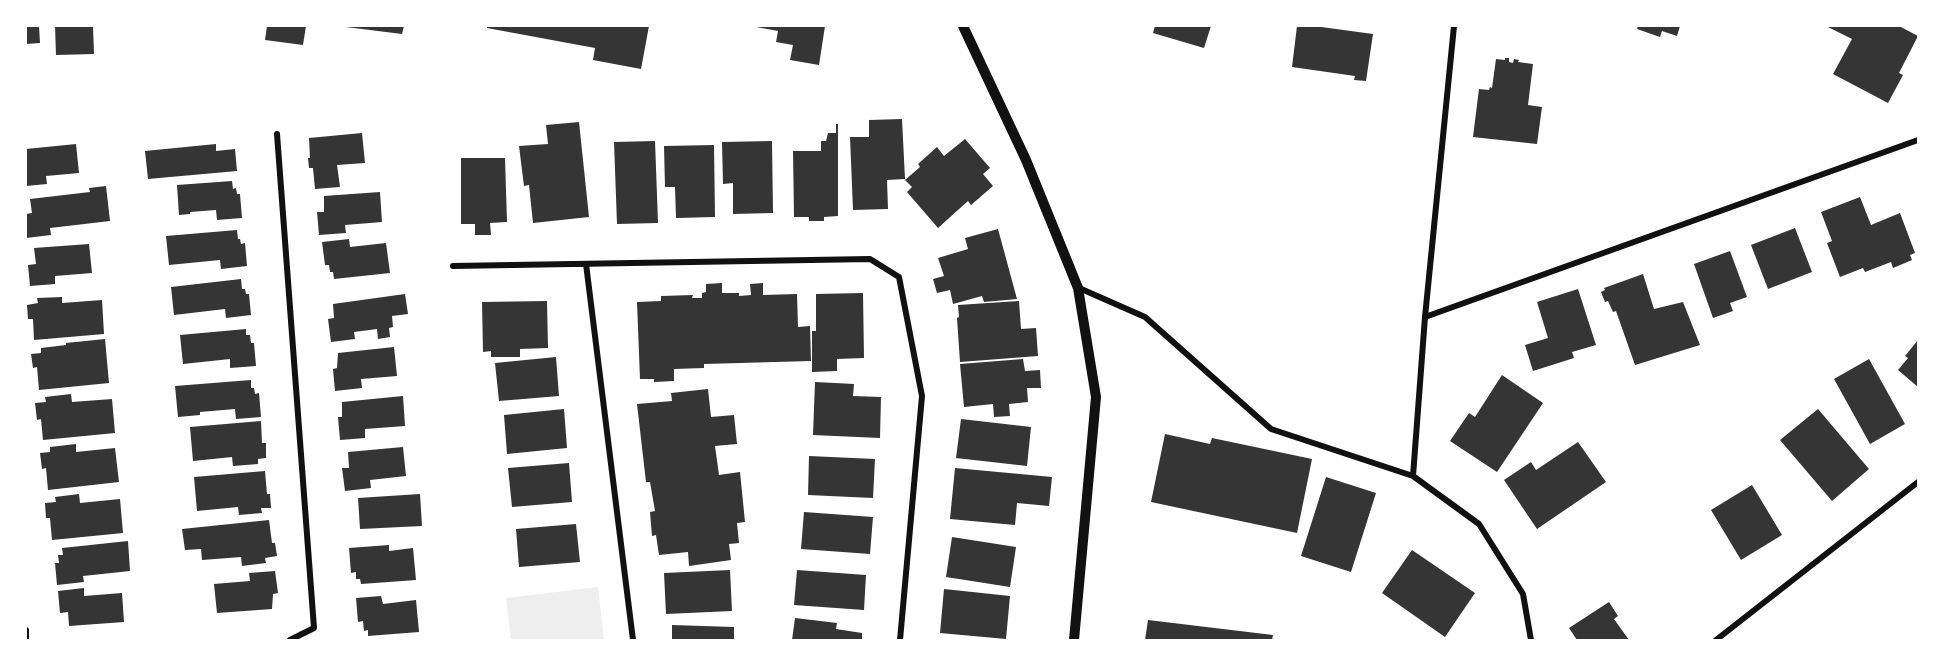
<!DOCTYPE html>
<style>
body{margin:0}
#map{position:relative;width:1944px;height:666px;overflow:hidden;background:#fff;font-family:Montserrat,sans-serif}
canvas{display:block}
.frame{position:absolute;inset:0;border:27px solid #fff;pointer-events:none}
</style>
<div id="map">
<canvas width="1944" height="666"></canvas>
<div class="frame"></div>
</div>
<script>
const ctx = document.querySelector('canvas').getContext('2d');
ctx.lineJoin = 'round';
function fill(path, color) { ctx.fillStyle = color; ctx.fill(path, 'evenodd'); }
function stroke(path, color, width, dash) { ctx.strokeStyle = color; ctx.lineWidth = width; ctx.lineCap = dash ? 'butt' : 'round'; ctx.setLineDash(dash || []); ctx.stroke(path); }
fill(new Path2D(`
 M 598,587 L 604,640 L 511,640 L 506,598 Z`), '#eee');
fill(new Path2D(`
 M 26,26 L 39,26 L 40,43 L 26,44 Z
 M 55,26 L 93,26 L 94,54 L 56,55 Z
 M 267,26 L 306,26 L 303,45 L 265,40 Z
 M 346,26 L 404,26 L 402,34 L 346,27 Z
 M 487,26 L 649,26 L 641,69 L 593,60 L 595,48 L 487,28 Z
 M 751,26 L 825,26 L 819,65 L 790,60 L 793,45 L 776,42 L 778,31 Z
 M 1155,26 L 1211,26 L 1204,48 L 1153,33 Z
 M 1297,26 L 1314,26 L 1373,34 L 1366,81 L 1354,80 L 1355,76 L 1292,67 Z
 M 1638,26 L 1680,26 L 1677,36 L 1662,31 L 1660,37 L 1637,29 Z
 M 1826,26 L 1899,26 L 1918,36 L 1899,73 L 1903,75 L 1888,103 L 1833,74 L 1852,39 Z
 M 1505,58 L 1509,58 L 1509,62 L 1513,63 L 1514,59 L 1519,60 L 1518,62 L 1533,64 L 1528,105 L 1542,107 L 1537,144 L 1473,137 L 1479,89 L 1489,90 L 1490,87 L 1492,88 L 1496,59 L 1505,60 Z
 M 902,119 L 905,179 L 887,180 L 888,209 L 853,210 L 850,137 L 869,137 L 869,120 Z
 M 579,122 L 589,217 L 533,223 L 529,185 L 524,186 L 519,146 L 548,144 L 546,125 Z
 M 836,124 L 838,124 L 838,216 L 824,217 L 824,221 L 809,221 L 809,217 L 794,217 L 793,151 L 821,151 L 821,141 L 826,141 L 828,133 L 836,133 Z
 M 362,133 L 365,163 L 337,165 L 340,187 L 315,189 L 313,168 L 309,168 L 308,158 L 310,158 L 309,138 Z
 M 965,139 L 990,168 L 983,174 L 993,186 L 971,205 L 968,201 L 938,228 L 907,192 L 912,187 L 905,180 L 920,167 L 918,164 L 937,147 L 944,156 Z
 M 655,141 L 658,223 L 617,224 L 614,142 Z
 M 772,141 L 773,213 L 733,214 L 733,183 L 723,184 L 722,142 Z
 M 76,144 L 79,173 L 46,176 L 47,184 L 26,186 L 26,149 Z
 M 216,144 L 216,151 L 235,149 L 237,171 L 148,179 L 145,151 Z
 M 714,145 L 715,217 L 676,218 L 675,187 L 665,187 L 664,146 Z
 M 461,158 L 505,158 L 507,222 L 490,223 L 491,235 L 475,235 L 475,224 L 461,224 Z
 M 232,181 L 233,189 L 236,188 L 237,194 L 240,194 L 242,218 L 217,220 L 216,210 L 190,212 L 190,214 L 179,215 L 177,185 Z
 M 106,186 L 110,221 L 50,228 L 51,235 L 26,238 L 26,214 L 32,213 L 30,199 L 90,192 L 89,188 Z
 M 380,192 L 382,222 L 345,225 L 346,233 L 319,235 L 317,212 L 324,212 L 324,196 Z
 M 1860,197 L 1871,225 L 1900,213 L 1915,253 L 1910,255 L 1912,260 L 1893,268 L 1891,262 L 1865,272 L 1863,268 L 1840,277 L 1827,243 L 1832,241 L 1821,212 Z
 M 1795,228 L 1812,272 L 1768,289 L 1751,245 Z
 M 998,229 L 1017,299 L 984,302 L 982,296 L 953,304 L 950,290 L 937,293 L 933,279 L 944,276 L 938,258 L 968,249 L 965,238 Z
 M 237,230 L 238,239 L 240,239 L 241,244 L 245,243 L 247,266 L 221,269 L 220,260 L 169,265 L 166,236 Z
 M 349,239 L 350,247 L 386,243 L 390,273 L 334,279 L 333,272 L 330,272 L 329,265 L 325,265 L 322,242 Z
 M 89,244 L 92,273 L 55,276 L 55,284 L 30,286 L 28,265 L 36,264 L 34,248 Z
 M 1730,251 L 1747,297 L 1730,303 L 1733,311 L 1713,318 L 1694,264 Z
 M 1643,274 L 1654,309 L 1683,302 L 1700,345 L 1635,365 L 1616,311 L 1613,312 L 1608,301 L 1605,302 L 1601,292 L 1605,290 L 1604,288 Z
 M 241,279 L 242,289 L 245,289 L 246,294 L 249,294 L 251,315 L 226,318 L 225,309 L 174,315 L 171,287 Z
 M 722,283 L 722,293 L 739,293 L 739,296 L 751,295 L 750,284 L 763,283 L 763,295 L 797,294 L 798,327 L 810,326 L 811,361 L 704,364 L 704,368 L 674,369 L 674,381 L 654,382 L 654,379 L 640,379 L 637,302 L 661,301 L 661,296 L 693,295 L 692,298 L 702,298 L 702,293 L 706,292 L 706,284 Z
 M 1578,289 L 1596,345 L 1572,352 L 1574,358 L 1533,371 L 1525,345 L 1548,338 L 1537,302 Z
 M 863,293 L 864,358 L 837,359 L 837,371 L 812,372 L 812,331 L 816,331 L 816,294 Z
 M 405,294 L 408,314 L 392,316 L 393,327 L 389,328 L 390,337 L 378,339 L 377,329 L 354,332 L 355,339 L 331,342 L 328,319 L 334,318 L 333,304 Z
 M 62,297 L 62,303 L 102,300 L 104,334 L 34,340 L 33,319 L 28,319 L 27,305 L 38,303 L 37,298 Z
 M 547,301 L 548,348 L 520,349 L 520,357 L 491,357 L 491,351 L 483,352 L 482,302 Z
 M 1019,301 L 1021,329 L 1036,328 L 1038,356 L 960,362 L 957,318 L 959,317 L 958,305 Z
 M 246,329 L 246,335 L 250,335 L 251,343 L 254,343 L 256,366 L 230,368 L 230,359 L 183,364 L 180,335 Z
 M 105,339 L 109,383 L 39,390 L 37,367 L 33,368 L 31,354 L 41,353 L 41,348 L 66,345 L 66,343 Z
 M 1918,340 L 1918,387 L 1898,370 L 1908,358 L 1905,356 Z
 M 394,347 L 397,376 L 361,379 L 362,388 L 335,391 L 333,369 L 337,368 L 338,353 Z
 M 556,357 L 559,396 L 499,401 L 495,363 Z
 M 1023,359 L 1025,371 L 1040,370 L 1041,388 L 1027,388 L 1028,402 L 1009,404 L 1010,416 L 994,417 L 993,404 L 964,407 L 960,364 Z
 M 1869,359 L 1905,424 L 1870,444 L 1834,379 Z
 M 1502,375 L 1543,403 L 1497,472 L 1450,441 L 1469,413 L 1475,417 Z
 M 251,380 L 251,388 L 254,388 L 255,394 L 259,393 L 261,417 L 236,419 L 235,409 L 200,412 L 200,415 L 178,417 L 175,386 Z
 M 815,382 L 854,384 L 853,396 L 881,397 L 880,438 L 813,435 Z
 M 708,389 L 711,417 L 734,415 L 737,444 L 715,446 L 719,475 L 740,472 L 745,522 L 737,523 L 739,543 L 729,544 L 731,560 L 689,566 L 688,552 L 659,555 L 656,535 L 652,536 L 650,512 L 655,511 L 650,482 L 646,482 L 637,404 L 672,401 L 671,393 Z
 M 71,394 L 72,402 L 112,399 L 115,433 L 43,440 L 41,419 L 37,420 L 35,403 L 46,402 L 45,397 Z
 M 403,396 L 405,426 L 365,429 L 365,438 L 340,440 L 338,417 L 342,417 L 342,402 Z
 M 564,409 L 567,448 L 507,454 L 504,415 Z
 M 1818,409 L 1869,469 L 1832,501 L 1780,440 Z
 M 961,419 L 1031,427 L 1027,466 L 956,458 Z
 M 261,421 L 262,443 L 266,443 L 266,458 L 258,459 L 258,464 L 233,466 L 232,457 L 193,461 L 190,427 Z
 M 1165,434 L 1210,444 L 1212,438 L 1312,459 L 1297,533 L 1151,502 Z
 M 1578,442 L 1606,482 L 1537,529 L 1504,480 L 1531,462 L 1536,470 Z
 M 76,444 L 76,452 L 115,448 L 119,482 L 48,490 L 46,468 L 42,469 L 40,453 L 50,452 L 50,447 Z
 M 403,447 L 406,476 L 370,480 L 371,488 L 345,491 L 342,468 L 349,468 L 348,452 Z
 M 809,456 L 875,459 L 873,498 L 808,495 Z
 M 569,463 L 572,502 L 512,507 L 508,468 Z
 M 955,468 L 1052,477 L 1049,506 L 1017,503 L 1015,525 L 950,519 Z
 M 265,471 L 267,494 L 270,494 L 271,508 L 261,508 L 262,513 L 239,515 L 238,507 L 197,511 L 194,477 Z
 M 1326,477 L 1376,493 L 1351,572 L 1301,556 Z
 M 1752,485 L 1782,535 L 1741,560 L 1711,510 Z
 M 79,494 L 80,503 L 120,499 L 123,533 L 52,540 L 50,518 L 46,518 L 45,503 L 56,502 L 55,497 Z
 M 420,494 L 422,526 L 360,529 L 358,498 Z
 M 804,512 L 873,517 L 870,554 L 801,549 Z
 M 269,520 L 272,543 L 275,543 L 277,556 L 265,558 L 266,563 L 242,566 L 241,557 L 202,560 L 201,549 L 185,550 L 182,529 Z
 M 576,524 L 580,562 L 519,567 L 516,529 Z
 M 952,537 L 1016,547 L 1010,587 L 946,577 Z
 M 128,541 L 130,571 L 83,576 L 84,582 L 57,585 L 55,563 L 59,563 L 58,555 L 63,555 L 62,548 Z
 M 389,545 L 389,551 L 413,548 L 416,580 L 361,584 L 360,579 L 356,579 L 356,572 L 351,573 L 349,548 Z
 M 1412,550 L 1475,593 L 1445,637 L 1382,593 Z
 M 730,570 L 732,611 L 666,614 L 664,573 Z
 M 797,570 L 866,575 L 864,610 L 794,605 Z
 M 275,571 L 278,593 L 273,594 L 272,609 L 217,613 L 214,584 L 250,581 L 249,573 Z
 M 84,588 L 84,596 L 122,593 L 124,622 L 69,626 L 68,612 L 60,613 L 58,591 Z
 M 944,589 L 1010,596 L 1006,639 L 940,633 Z
 M 381,596 L 383,604 L 416,600 L 419,632 L 368,636 L 368,630 L 364,631 L 363,621 L 358,622 L 356,598 Z
 M 1609,602 L 1618,616 L 1614,619 L 1629,640 L 1577,640 L 1569,628 Z
 M 795,618 L 837,623 L 836,629 L 862,633 L 862,640 L 792,640 Z
 M 1148,620 L 1273,635 L 1272,640 L 1145,640 Z
 M 672,625 L 734,627 L 734,640 L 672,640 Z`), '#353535');
stroke(new Path2D(`
 M 277,134 L 314,628 L 290,640
 M 586,264 L 633,640
 M 453,266 L 870,259 L 899,277 L 922,396 L 900,640
 M 1079,288 L 1145,317 L 1271,429 L 1413,476 L 1479,524 L 1523,594 L 1531,640
 M 1425,317 L 1918,140
 M 1413,476 L 1425,317 L 1454,26
 M 26,630 L 26,640
 M 1716,640 L 1918,482`), '#111', 6);
stroke(new Path2D(`
 M 963,26 L 1026,160 L 1078,288 L 1096,397 L 1074,640`), '#111', 10);
</script>
